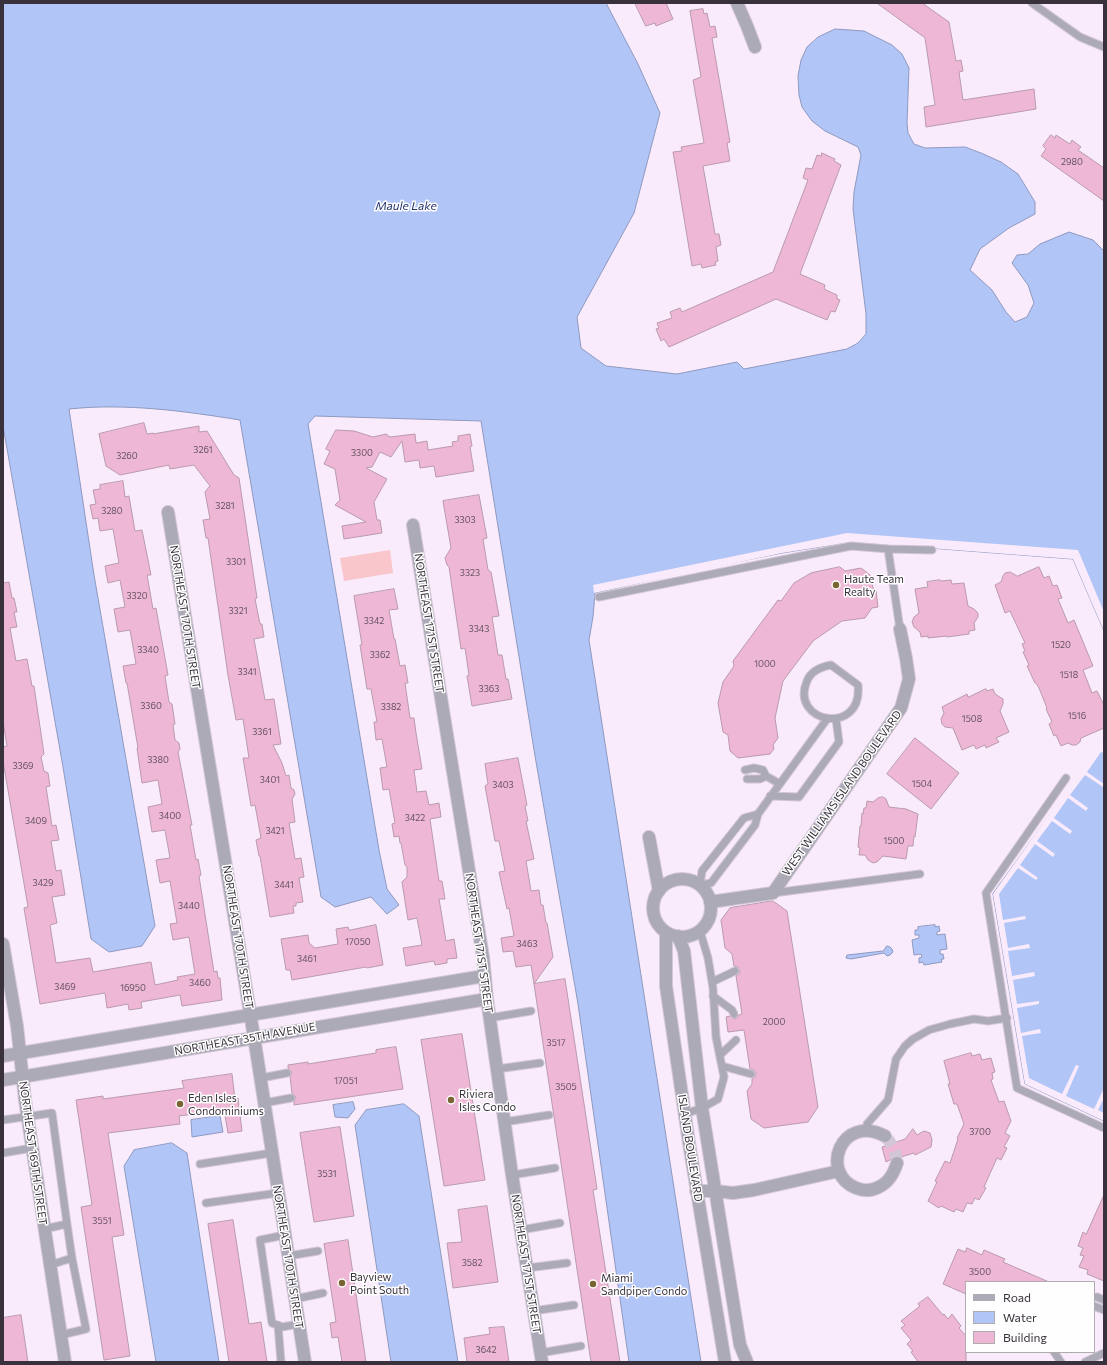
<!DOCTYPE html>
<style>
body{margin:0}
#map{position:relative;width:1107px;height:1365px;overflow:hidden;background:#f9ebfc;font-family:Commissioner,sans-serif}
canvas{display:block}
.frame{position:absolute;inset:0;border:4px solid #39313c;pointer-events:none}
.legend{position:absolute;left:965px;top:1281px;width:130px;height:72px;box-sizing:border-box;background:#fefefe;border:1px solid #afacb0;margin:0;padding:5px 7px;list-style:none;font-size:12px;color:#39313c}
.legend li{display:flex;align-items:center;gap:8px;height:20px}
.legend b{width:20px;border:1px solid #afacb0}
</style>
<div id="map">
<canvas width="1107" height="1365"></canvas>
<div class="frame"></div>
<ul class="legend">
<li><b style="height:5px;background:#acaab7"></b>Road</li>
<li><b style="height:11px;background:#b2c5f7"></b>Water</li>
<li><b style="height:11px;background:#edb7d5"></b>Building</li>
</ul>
</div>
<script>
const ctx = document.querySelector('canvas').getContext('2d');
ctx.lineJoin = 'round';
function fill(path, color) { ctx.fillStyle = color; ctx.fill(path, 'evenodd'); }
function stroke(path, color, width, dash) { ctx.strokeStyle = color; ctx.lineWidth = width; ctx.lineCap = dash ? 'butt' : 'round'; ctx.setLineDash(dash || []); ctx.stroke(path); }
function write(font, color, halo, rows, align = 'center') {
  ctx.font = font + ' Commissioner,sans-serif'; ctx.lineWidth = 3; ctx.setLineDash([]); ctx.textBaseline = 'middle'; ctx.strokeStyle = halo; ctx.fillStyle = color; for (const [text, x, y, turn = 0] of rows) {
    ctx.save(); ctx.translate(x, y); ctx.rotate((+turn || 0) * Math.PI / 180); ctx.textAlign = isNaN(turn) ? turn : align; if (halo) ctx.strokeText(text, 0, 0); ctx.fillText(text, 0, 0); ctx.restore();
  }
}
fill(new Path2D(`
 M 390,550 L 393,573 L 344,581 L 340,558 Z`), '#f9c6cc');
const water = new Path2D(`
 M 3,3 L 606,3 L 638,64 L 660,113 L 634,213 L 577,317 L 581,348 L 606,366 L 677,374 L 737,362 L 744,369 L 847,349 L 858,343 L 866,334 L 866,314 L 853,209 L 854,192 L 861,155 L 858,147 L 825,131 L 812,121 L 802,107 L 799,95 L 798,76 L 801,60 L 807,47 L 818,37 L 835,29 L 864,31 L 892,45 L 902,54 L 909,68 L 907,123 L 908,133 L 914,144 L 925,148 L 965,147 L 981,153 L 1001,162 L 1018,174 L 1035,202 L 1035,214 L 1009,228 L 980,249 L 970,270 L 992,290 L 1006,312 L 1015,322 L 1027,317 L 1034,303 L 1028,285 L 1012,263 L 1017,255 L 1028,254 L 1040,244 L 1069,232 L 1093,240 L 1104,251 L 1104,631 L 1073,559 L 851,542 L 782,553 L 691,571 L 595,593 L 593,617 L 589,640 L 701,1362 L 629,1362 L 578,1004 L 535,756 L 481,421 L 315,416 L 308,424 L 379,850 L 387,889 L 399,905 L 387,914 L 371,897 L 335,907 L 321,897 L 240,420 C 184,411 126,403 69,409 L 94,575 L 155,926 L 142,946 L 109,952 L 91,939 L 63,767 L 3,426 Z
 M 1104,740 L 1104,1121 L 1025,1084 L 993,894 Z
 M 935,925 L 935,927 L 939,926 L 940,931 L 937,932 L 937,935 L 945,934 L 947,949 L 940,950 L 940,954 L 943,954 L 944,959 L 941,959 L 942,962 L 924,965 L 923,962 L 919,963 L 919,958 L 922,957 L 921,954 L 914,955 L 912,940 L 919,938 L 919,935 L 915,935 L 915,930 L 918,930 L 918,927 Z
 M 887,946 L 890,947 L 892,949 L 893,952 L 890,955 L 887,956 L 884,953 L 851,959 L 846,958 L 847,955 L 883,951 Z
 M 353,1102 L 355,1109 L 348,1118 L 335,1117 L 333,1105 Z
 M 404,1104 L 419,1116 L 458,1362 L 391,1362 L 355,1125 L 366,1110 Z
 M 220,1116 L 223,1132 L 192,1137 L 191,1120 Z
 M 172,1143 L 187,1153 L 219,1362 L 156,1362 L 124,1166 L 134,1150 Z`);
fill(water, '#b2c5f7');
stroke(water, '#8e99bf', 1);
fill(new Path2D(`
 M 847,533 L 1078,550 L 1104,612 L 1104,631 L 1073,559 L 851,542 L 782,553 L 594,593 L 593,585 Z
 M 1104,740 L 1104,753 L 1101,752 L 1087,772 L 1104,784 L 1104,786 L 1103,787 L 1085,775 L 1070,795 L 1088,808 L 1086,811 L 1068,798 L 1054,818 L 1072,831 L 1070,834 L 1052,821 L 1037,841 L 1055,854 L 1053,857 L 1035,844 L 1020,865 L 1038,878 L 1036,880 L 1018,868 L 999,894 L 1003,920 L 1025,916 L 1026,919 L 1004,923 L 1008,948 L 1029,944 L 1030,948 L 1008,951 L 1012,976 L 1034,972 L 1035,976 L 1013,980 L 1017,1004 L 1039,1001 L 1039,1004 L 1017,1008 L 1021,1033 L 1040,1029 L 1041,1033 L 1022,1036 L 1029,1078 L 1062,1094 L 1076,1065 L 1079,1066 L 1066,1096 L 1094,1109 L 1104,1088 L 1104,1098 L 1098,1110 L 1104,1113 L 1104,1121 L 1025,1084 L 993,894 L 1101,741 Z`), '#f9ebfc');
const building = new Path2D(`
 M 635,3 L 666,3 L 673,19 L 656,26 L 655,23 L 646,26 Z
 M 877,3 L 922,3 L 949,22 L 956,61 L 961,60 L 963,71 L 959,72 L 963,100 L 1034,89 L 1036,109 L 926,127 L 924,107 L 935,105 L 925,38 Z
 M 703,9 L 704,14 L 707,13 L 710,27 L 715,26 L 717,37 L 712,38 L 730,142 L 727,143 L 730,161 L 703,166 L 715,234 L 719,234 L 721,245 L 716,247 L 718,261 L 715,262 L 716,265 L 702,268 L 701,264 L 692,266 L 673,152 L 682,151 L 681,147 L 704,143 L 693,80 L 701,77 L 690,11 Z
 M 1051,135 L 1055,138 L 1056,135 L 1070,144 L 1072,140 L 1081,147 L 1078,150 L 1104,168 L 1104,201 L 1041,156 L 1046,149 L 1043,146 Z
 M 822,153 L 835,159 L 834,161 L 841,165 L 800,274 L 825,285 L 824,289 L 837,295 L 837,299 L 840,300 L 835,312 L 831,311 L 827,320 L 776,299 L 669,347 L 664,339 L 661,341 L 656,329 L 659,328 L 657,323 L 672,318 L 670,312 L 680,308 L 682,312 L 773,272 L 808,180 L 803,178 L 806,168 L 812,169 L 817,155 L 821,156 Z
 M 144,423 L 147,434 L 153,433 L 153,434 L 199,426 L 199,432 L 207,431 L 234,475 L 239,478 L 257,598 L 255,599 L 260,624 L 262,624 L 264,637 L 254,639 L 265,700 L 274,699 L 281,744 L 273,745 L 282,763 L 286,776 L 289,775 L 291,788 L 294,790 L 295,794 L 292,799 L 295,822 L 289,823 L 295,859 L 301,858 L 304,877 L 299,878 L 303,902 L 296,903 L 296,906 L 293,906 L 294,913 L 270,917 L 260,856 L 259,856 L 256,840 L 261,838 L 255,805 L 251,806 L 243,758 L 249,758 L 243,719 L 236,720 L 228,675 L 208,538 L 206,538 L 203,520 L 210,519 L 205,492 L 210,486 L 194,465 L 170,469 L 169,465 L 120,475 L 106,466 L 99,434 Z
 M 336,430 L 354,431 L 373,437 L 386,434 L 390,437 L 415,434 L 416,443 L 427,441 L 428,450 L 453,446 L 452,442 L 458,441 L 458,436 L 470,434 L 472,446 L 470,447 L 474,471 L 436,477 L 434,466 L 420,468 L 419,460 L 405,462 L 402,441 L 391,457 L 380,452 L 372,467 L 366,468 L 387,479 L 374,502 L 377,520 L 380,520 L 382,533 L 344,539 L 342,526 L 366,522 L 335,505 L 340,500 L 335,469 L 324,464 L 330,451 L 326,449 Z
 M 123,481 L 125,497 L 129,496 L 135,531 L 142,530 L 151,575 L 147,575 L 153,609 L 156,608 L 168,675 L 165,676 L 169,702 L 172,704 L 175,724 L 173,725 L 175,740 L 179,743 L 180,749 L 178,752 L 192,825 L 190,825 L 196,860 L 198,859 L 201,875 L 199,876 L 214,972 L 217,971 L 218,978 L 220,978 L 222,1000 L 182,1006 L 180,995 L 141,1002 L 142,1008 L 129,1010 L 128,1004 L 107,1008 L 105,993 L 40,1004 L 24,908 L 28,907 L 3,761 L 3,747 L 7,746 L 3,721 L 3,583 L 9,582 L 12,598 L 14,598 L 17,612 L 14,612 L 17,627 L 10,628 L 16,661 L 27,659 L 32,686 L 34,686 L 44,754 L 41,757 L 44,771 L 48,773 L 50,786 L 46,787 L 52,826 L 56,825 L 59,840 L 51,841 L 56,871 L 61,870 L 65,895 L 52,897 L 57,923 L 50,925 L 56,963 L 90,958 L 93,972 L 151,962 L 155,985 L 178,980 L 177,977 L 195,974 L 189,937 L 173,940 L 170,924 L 177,923 L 170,881 L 160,883 L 156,860 L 170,858 L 165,830 L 152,832 L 148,807 L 162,804 L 158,780 L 142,783 L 137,748 L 138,748 L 127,683 L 126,683 L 123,666 L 136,664 L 130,630 L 118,632 L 114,609 L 125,607 L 120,580 L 108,583 L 105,566 L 119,563 L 113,529 L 100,531 L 98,518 L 93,519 L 90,505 L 96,504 L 93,490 L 100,489 L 100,485 Z
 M 479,495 L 487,538 L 483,539 L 488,570 L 491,572 L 499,616 L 492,617 L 498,655 L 502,655 L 506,679 L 508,679 L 512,699 L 472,706 L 467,676 L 469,675 L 465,648 L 461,649 L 449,567 L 447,565 L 445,558 L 451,548 L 443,501 Z
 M 840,567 L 845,571 L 861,568 L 870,575 L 873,588 L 876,590 L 878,607 L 872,608 L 865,618 L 842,621 L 813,641 L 783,681 L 775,718 L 778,738 L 773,745 L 774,749 L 770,754 L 738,758 L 730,751 L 728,735 L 723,732 L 718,703 L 723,682 L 734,666 L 733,661 L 778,600 L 781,601 L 794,583 L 811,573 Z
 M 1039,567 L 1044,578 L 1049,576 L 1053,586 L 1057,585 L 1062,598 L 1058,599 L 1068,623 L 1074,620 L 1093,666 L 1083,670 L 1092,693 L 1097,691 L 1104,705 L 1104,728 L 1081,738 L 1080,742 L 1076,745 L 1072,745 L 1068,743 L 1061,746 L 1056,735 L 1054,736 L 1049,724 L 1052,722 L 1046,709 L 1047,708 L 1039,688 L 1036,683 L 1035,683 L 1027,666 L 1029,665 L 1023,652 L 1025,651 L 1022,644 L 1025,643 L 1010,611 L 1005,613 L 995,585 L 1001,582 L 1003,576 L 1005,573 L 1010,572 L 1017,576 Z
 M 940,580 L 941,581 L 951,580 L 952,584 L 964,583 L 968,606 L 974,609 L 978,613 L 978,617 L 974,623 L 975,630 L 969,631 L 969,634 L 947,637 L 947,636 L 928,638 L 928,636 L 921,637 L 920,632 L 914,627 L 912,622 L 914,617 L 919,613 L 915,589 L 928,587 L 927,582 Z
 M 394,589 L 398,609 L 389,610 L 394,639 L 395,639 L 400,666 L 405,665 L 408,683 L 405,683 L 410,718 L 414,718 L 416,733 L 422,769 L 414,770 L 417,792 L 426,791 L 429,805 L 439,803 L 441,817 L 430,819 L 439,881 L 442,881 L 445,899 L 439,899 L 446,941 L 454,939 L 457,958 L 447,959 L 447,963 L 435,965 L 434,961 L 406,966 L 403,948 L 422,945 L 417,918 L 408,920 L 402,882 L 407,877 L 407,867 L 405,865 L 401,843 L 400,843 L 399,836 L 394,837 L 392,824 L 395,823 L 389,789 L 383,790 L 380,768 L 387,767 L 382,739 L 376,740 L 374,722 L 377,722 L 371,689 L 367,689 L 360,645 L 362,645 L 354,596 Z
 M 986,689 L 987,691 L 993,689 L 995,694 L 1003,699 L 1003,704 L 1000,711 L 1009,732 L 996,738 L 999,742 L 986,748 L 985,745 L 976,749 L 974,745 L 962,750 L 953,728 L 945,727 L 942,724 L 941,719 L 944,713 L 942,707 L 967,694 L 968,697 Z
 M 915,738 L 959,773 L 931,809 L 887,774 Z
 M 518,758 L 527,805 L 525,806 L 528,821 L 526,821 L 534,859 L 526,861 L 531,891 L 539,890 L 541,905 L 543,905 L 546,923 L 547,923 L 553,957 L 534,984 L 531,965 L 516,967 L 513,951 L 503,952 L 501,938 L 514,936 L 509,908 L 507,909 L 499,872 L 505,871 L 499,841 L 495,841 L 485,786 L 488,784 L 485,764 Z
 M 883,797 L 886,799 L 889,807 L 906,809 L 918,814 L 915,837 L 914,836 L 913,846 L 908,846 L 906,859 L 883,856 L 877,862 L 873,863 L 868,860 L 865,855 L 859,855 L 860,848 L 858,847 L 860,826 L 861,826 L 862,813 L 863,814 L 864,808 L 866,808 L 867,801 L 873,802 L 878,798 Z
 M 773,901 L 787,911 L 818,1107 L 808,1122 L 764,1128 L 751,1119 L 747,1091 L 752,1084 L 752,1079 L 755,1077 L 756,1073 L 754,1070 L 750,1069 L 744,1030 L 728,1032 L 726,1017 L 730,1016 L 734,1019 L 737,1018 L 739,1015 L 742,1014 L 736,976 L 739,974 L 740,971 L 738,967 L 734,966 L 732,954 L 725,948 L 721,920 L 730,908 Z
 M 376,925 L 383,965 L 367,968 L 366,967 L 292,980 L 290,970 L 286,970 L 281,939 L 308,935 L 309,943 L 315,948 L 338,944 L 336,929 L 348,927 L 349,930 Z
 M 565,979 L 597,1189 L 593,1190 L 620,1362 L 591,1362 L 534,984 Z
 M 462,1034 L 485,1180 L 444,1186 L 421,1040 Z
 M 396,1047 L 403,1089 L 294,1105 L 294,1102 L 296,1097 L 292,1093 L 290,1077 L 292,1072 L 288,1068 L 288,1065 L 308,1062 L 308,1064 L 376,1053 L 376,1050 Z
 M 971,1053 L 972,1056 L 980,1054 L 982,1060 L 991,1058 L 995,1072 L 992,1073 L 993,1079 L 991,1080 L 999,1102 L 1004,1101 L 1011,1121 L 1005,1133 L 1010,1136 L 1004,1147 L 1007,1148 L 1001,1160 L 997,1158 L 984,1187 L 986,1188 L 979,1200 L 975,1198 L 972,1204 L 967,1203 L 963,1212 L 956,1209 L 954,1212 L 941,1206 L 939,1208 L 928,1201 L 937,1182 L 935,1181 L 945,1161 L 950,1163 L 958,1139 L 957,1138 L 964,1124 L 957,1104 L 954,1104 L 948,1084 L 950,1084 L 944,1061 Z
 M 232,1074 L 235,1099 L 238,1098 L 242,1131 L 228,1133 L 224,1110 L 179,1116 L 180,1124 L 108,1133 L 124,1235 L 112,1237 L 130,1356 L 104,1360 L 81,1207 L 92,1205 L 76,1100 L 103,1096 L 103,1099 L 184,1088 L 182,1081 Z
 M 340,1127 L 354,1216 L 314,1222 L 300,1133 Z
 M 913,1129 L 917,1135 L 924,1131 L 930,1133 L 932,1140 L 931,1147 L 915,1155 L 914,1153 L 901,1157 L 895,1156 L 890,1160 L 886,1162 L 882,1147 L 905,1139 Z
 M 1104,1195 L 1104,1281 L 1087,1274 L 1088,1270 L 1079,1267 L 1084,1256 L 1080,1255 L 1083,1248 L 1078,1246 L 1083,1232 L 1086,1234 Z
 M 487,1206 L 498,1282 L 453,1288 L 447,1243 L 462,1242 L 458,1210 Z
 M 233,1220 L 249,1324 L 261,1322 L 267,1362 L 229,1362 L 208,1224 Z
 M 348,1240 L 366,1362 L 342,1362 L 338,1337 L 332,1338 L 330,1323 L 336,1322 L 324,1244 Z
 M 967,1248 L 982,1255 L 984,1250 L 1005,1259 L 1003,1262 L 1049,1282 L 966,1282 L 966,1294 L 943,1284 L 958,1249 L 965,1252 Z
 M 928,1297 L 943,1315 L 944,1314 L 948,1319 L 952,1314 L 961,1326 L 959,1328 L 966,1336 L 966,1362 L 918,1362 L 911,1352 L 913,1351 L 907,1344 L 911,1340 L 901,1328 L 905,1325 L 901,1321 L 920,1306 L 918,1304 Z
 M 21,1315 L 28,1362 L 3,1362 L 3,1318 Z
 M 504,1327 L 509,1362 L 467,1362 L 464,1338 L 490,1334 L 489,1328 Z`);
fill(building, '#edb7d5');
stroke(building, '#ba9aab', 1);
stroke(new Path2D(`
 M 885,1136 C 893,1145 896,1151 897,1163`), '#d3c6d6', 12, [12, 6]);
const lane = new Path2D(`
 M 1032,3 L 1080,37 L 1104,47
 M 888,549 L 900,629
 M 599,597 L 851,546 L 888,549 L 932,550
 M 831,665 L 858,685 C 863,737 789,723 807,681 C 811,671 820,667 831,665 Z
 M 745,770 L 754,768 L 763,770 L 766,776 L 760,779 L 747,779
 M 766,776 L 780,784
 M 1066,778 L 986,893 L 1017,1088 L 1104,1128
 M 770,796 L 799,797 L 839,742 L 836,719
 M 758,814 L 755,825 L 711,883 L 700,885 L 702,871 L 744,818 Z
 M 758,814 L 827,719
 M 773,893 L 920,874
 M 712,982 L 735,971
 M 713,996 L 732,1010 L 734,1014
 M 489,1018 L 531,1011
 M 720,1055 L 736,1040
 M 722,1066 L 751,1074
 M 497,1069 L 540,1063
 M 261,1078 L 287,1073
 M 264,1103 L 291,1098
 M 685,1114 L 702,1108 L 718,1099 L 724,1077 L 716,1037 L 713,988 L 708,958 L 700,931
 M 3,1120 L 52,1113 L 67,1224 L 44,1229
 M 504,1122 L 549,1115
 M 866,1130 L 867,1124 L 888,1100 L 896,1059 L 905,1046 L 913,1039 L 929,1030 L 950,1024 L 974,1019 L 988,1021 L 1007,1018
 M 3,1153 L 32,1148
 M 200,1164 L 272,1153
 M 512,1175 L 555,1168
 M 206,1203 L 278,1193
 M 521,1230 L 560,1223
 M 285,1235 L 260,1240 L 272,1323 L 282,1327 L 299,1324
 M 288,1256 L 318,1251
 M 50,1265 L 72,1258 L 67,1224
 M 527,1268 L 567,1263
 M 1097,1297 L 1104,1300
 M 295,1299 L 323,1293
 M 1094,1306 L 1104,1310
 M 533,1311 L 574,1305
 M 278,1325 L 281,1362
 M 61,1335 L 86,1329 L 72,1258
 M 1054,1352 L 1061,1362
 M 540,1353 L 581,1346
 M 1085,1362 L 1104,1353`);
const street = new Path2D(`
 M 737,3 L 747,26 L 755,47
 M 168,512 L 254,1037 L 305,1362
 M 413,525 L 483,957 L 487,999 L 512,1175 L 542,1362
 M 649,837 L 659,891
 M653 908a29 29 0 1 1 58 0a29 29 0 1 1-58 0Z
 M 710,902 L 773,893 L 901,708 L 909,679 L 906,658 L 900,629
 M 666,932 L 666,986 L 689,1143 L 725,1362
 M 678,936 L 684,951 L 702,1108 L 740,1345 L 747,1362
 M 3,944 L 17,1026 L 25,1100 L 65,1362
 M 3,1056 L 484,976
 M 3,1080 L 487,999
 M 885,1136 C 841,1113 819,1173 856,1188 C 861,1190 868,1191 874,1189 C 887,1185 893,1176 897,1163
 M 696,1191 L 715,1191 L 733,1193 L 754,1190 L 839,1171`);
stroke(lane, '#d3c6d6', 9);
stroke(street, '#d3c6d6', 14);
stroke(lane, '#acaab7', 7);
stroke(street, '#acaab7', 12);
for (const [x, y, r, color] of [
 [836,585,4,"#786332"],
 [451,1100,4,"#786332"],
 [180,1104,4,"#786332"],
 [342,1283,4,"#786332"],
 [593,1284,4,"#786332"]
]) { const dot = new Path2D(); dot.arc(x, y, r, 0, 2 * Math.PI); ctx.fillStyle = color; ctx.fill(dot); stroke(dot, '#fefefe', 1.5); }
write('9px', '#665262', null, [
 ["2980",1072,162],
 ["3261",203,450],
 ["3300",362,453],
 ["3260",127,456],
 ["3281",225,506],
 ["3280",112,511],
 ["3303",465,520],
 ["3301",236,562],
 ["3323",470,573],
 ["3320",137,596],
 ["3321",238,611],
 ["3342",374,621],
 ["3343",479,629],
 ["1520",1061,645],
 ["3340",148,650],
 ["3362",380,655],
 ["1000",765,664],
 ["3341",247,672],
 ["1518",1069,675],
 ["3363",489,689],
 ["3360",151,706],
 ["3382",391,707],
 ["1516",1077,716],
 ["1508",972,719],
 ["3361",262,732],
 ["3380",158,760],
 ["3369",23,766],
 ["3401",270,780],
 ["1504",922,784],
 ["3403",503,785],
 ["3400",170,816],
 ["3422",415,818],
 ["3409",36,821],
 ["3421",275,831],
 ["1500",894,841],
 ["3429",43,883],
 ["3441",284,885],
 ["3440",189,906],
 ["17050",358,942],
 ["3463",527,944],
 ["3461",307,959],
 ["3460",200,983],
 ["3469",65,987],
 ["16950",133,988],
 ["2000",774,1022],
 ["3517",556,1043],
 ["17051",346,1081],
 ["3505",566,1087],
 ["3700",980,1132],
 ["3531",327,1174],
 ["3551",102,1221],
 ["3582",472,1263],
 ["3500",980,1272],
 ["3642",486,1350]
]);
write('11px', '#39313c', '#fefefe', [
 ["Haute Team",844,579],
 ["Realty",844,592],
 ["Riviera",459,1094],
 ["Isles Condo",459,1107],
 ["Eden Isles",188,1098],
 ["Condominiums",188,1111],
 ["Bayview",350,1277],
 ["Point South",350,1290],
 ["Miami",601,1278],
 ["Sandpiper Condo",601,1291]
], 'left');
write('11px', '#39313c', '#fefefe', [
 ["NORTHEAST 170TH STREET",185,617,81],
 ["NORTHEAST 171ST STREET",429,623,81],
 ["WEST WILLIAMS ISLAND BOULEVARD",842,793,-55],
 ["NORTHEAST 170TH STREET",238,937,81],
 ["NORTHEAST 171ST STREET",479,943,82],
 ["NORTHEAST 35TH AVENUE",245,1039,-10],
 ["ISLAND BOULEVARD",690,1148,81],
 ["NORTHEAST 169TH STREET",33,1153,82],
 ["NORTHEAST 170TH STREET",288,1257,81],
 ["NORTHEAST 171ST STREET",526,1264,81]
]);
write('italic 12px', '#24356f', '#fefefe', [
 ["Maule Lake",406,206]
]);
</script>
